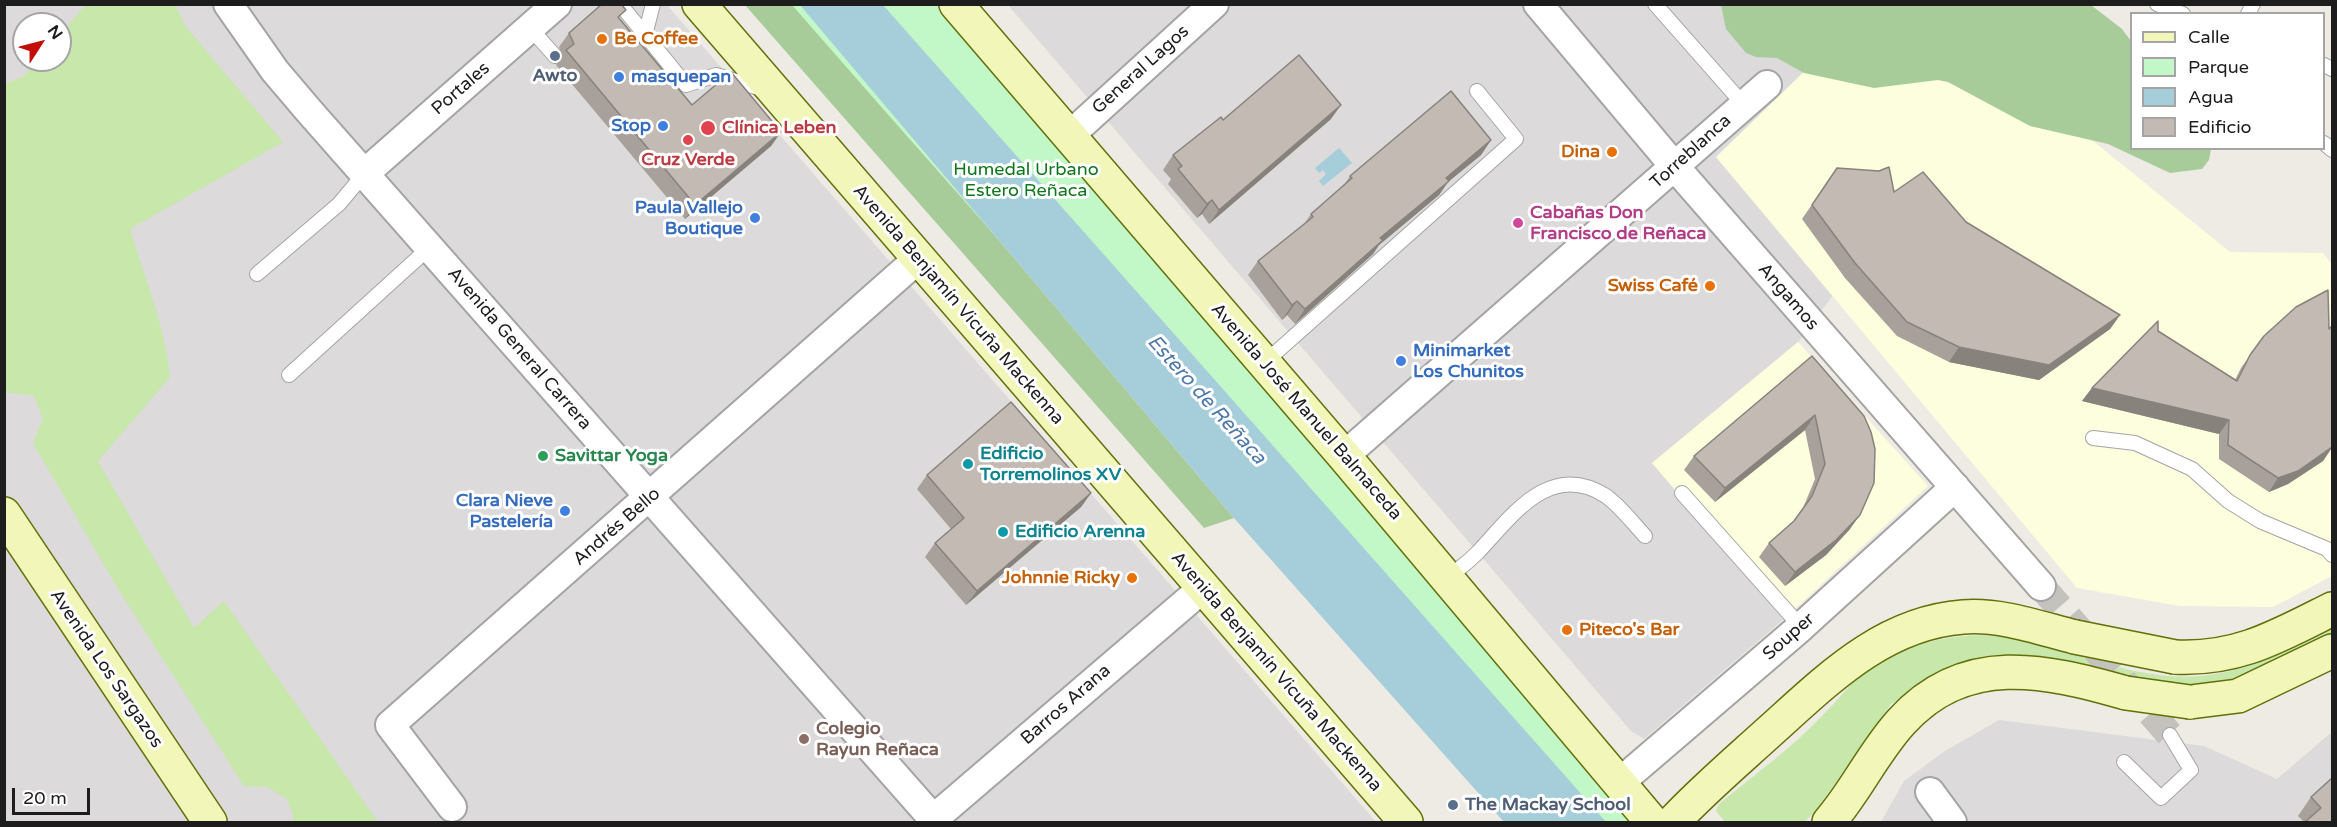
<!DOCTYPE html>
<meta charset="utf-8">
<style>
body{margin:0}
#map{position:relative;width:2337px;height:827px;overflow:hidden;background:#eeebe4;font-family:"Varela Round",sans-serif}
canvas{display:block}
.frame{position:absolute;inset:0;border:6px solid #1d1d1d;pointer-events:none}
.legend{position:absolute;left:2130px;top:12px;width:195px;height:138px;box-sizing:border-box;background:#fff;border:2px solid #a5a5a5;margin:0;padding:8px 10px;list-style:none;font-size:18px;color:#1d1d1d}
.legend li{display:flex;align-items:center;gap:12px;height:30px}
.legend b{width:30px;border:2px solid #a5a5a5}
.north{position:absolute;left:12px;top:12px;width:60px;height:60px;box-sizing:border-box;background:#fff;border:2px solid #a5a5a5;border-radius:50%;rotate:54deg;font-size:16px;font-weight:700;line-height:24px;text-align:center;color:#1d1d1d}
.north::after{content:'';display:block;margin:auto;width:21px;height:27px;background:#c30d08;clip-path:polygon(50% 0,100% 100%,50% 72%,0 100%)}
.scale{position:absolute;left:12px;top:788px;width:78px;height:27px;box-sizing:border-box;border:3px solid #1d1d1d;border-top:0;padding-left:8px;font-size:18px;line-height:21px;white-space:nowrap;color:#1d1d1d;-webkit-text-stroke:4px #fff;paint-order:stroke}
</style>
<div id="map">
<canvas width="2337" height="827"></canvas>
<div class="frame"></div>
<ul class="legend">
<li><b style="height:8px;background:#f2f7b9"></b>Calle</li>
<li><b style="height:16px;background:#c2f7c8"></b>Parque</li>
<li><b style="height:16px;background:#a6cdda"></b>Agua</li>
<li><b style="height:16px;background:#c3bab3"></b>Edificio</li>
</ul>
<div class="north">N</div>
<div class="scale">20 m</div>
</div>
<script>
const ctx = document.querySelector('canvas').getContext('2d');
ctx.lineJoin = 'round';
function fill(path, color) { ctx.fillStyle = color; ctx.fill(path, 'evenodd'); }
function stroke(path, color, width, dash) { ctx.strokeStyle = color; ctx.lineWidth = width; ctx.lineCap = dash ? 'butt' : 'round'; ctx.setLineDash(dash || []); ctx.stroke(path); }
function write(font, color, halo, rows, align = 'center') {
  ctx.font = font + ' "Varela Round",sans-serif'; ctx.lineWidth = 6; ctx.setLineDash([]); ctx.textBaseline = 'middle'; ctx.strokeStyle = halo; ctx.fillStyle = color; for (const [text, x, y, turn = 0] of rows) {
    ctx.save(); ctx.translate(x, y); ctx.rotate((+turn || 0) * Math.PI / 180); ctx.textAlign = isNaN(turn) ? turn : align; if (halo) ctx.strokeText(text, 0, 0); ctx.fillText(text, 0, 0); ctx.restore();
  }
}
fill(new Path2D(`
 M 5,4 L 667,5 L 1376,822 L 5,822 ZM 24,24 L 60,24 L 60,60 L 24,60 Z
 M 1008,5 L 1873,5 L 1716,157 L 1833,295 L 1798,342 L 1652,463 L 1785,618 L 1644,739 L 1631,731 Z
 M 1999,720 L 2204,746 L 2277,779 L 2332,732 L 2332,822 L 1881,822 L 1904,781 L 1945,751 Z`), '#dcdada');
fill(new Path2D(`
 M 1873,5 L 2056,111 L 2230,252 L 2323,253 L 2332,264 L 2332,576 L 2273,607 L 2180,606 L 2077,588 L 1716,157 Z
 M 1798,342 L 1928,486 L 1785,618 L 1652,463 Z`), '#fdfedd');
fill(new Path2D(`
 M 86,5 L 175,5 L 186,27 L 283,142 L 130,229 C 145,279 165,325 170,377 L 98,461 L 194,628 L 224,601 L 378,822 L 291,822 L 294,818 L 287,799 L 267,787 L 244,786 L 118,589 L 33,443 L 43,419 L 34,396 L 5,392 L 5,84 L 24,76 L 38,60 L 60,60 L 60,34 Z
 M 2332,626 L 2332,636 L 2277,665 L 2214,686 L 2161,685 L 2050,659 L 2007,655 L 1956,666 L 1891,704 L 1815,812 L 1804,822 L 1725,822 L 1716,811 L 1719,804 C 1754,775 1792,748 1823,715 C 1845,693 1861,668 1890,655 C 1928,638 1979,630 2020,639 C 2079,652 2139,682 2202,676 C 2250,671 2291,649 2332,626 Z`), '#c7e7ab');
fill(new Path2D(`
 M 745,5 L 800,5 L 1234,518 L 1204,528 Z
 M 1721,5 L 2091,5 L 2122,29 L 2131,41 L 2132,148 L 2211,149 L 2209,160 L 2202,169 L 2170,173 L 2108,144 L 2030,126 L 1948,82 L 1938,80 L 1874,88 L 1804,73 L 1777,58 L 1756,57 L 1746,53 L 1726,29 Z`), '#a7cc9a');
fill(new Path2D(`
 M 792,5 L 948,5 L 1634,822 L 1519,822 C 1277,550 1032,280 792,5 Z`), '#c2f7c8');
fill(new Path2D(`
 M 800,5 L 883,5 L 1606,822 L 1504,822 L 1234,518 Z
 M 1339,148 L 1352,163 L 1323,186 L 1319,181 L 1326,174 L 1323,170 L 1319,173 L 1315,168 Z`), '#a6cdda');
stroke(new Path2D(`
 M 2041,586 L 2170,735`), '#c4c2bc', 28, [28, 14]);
const lane = new Path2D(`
 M 620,4 L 686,85 L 716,75 L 762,89
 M 1655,4 L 1744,105
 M 2157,4 L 2183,14
 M 2248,14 L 2253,4
 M 531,29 L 555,56
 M 645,35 L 653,4
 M 2324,65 L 2332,69
 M 2324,143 L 2332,150
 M 257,274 L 339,204 L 365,173
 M 1264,363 L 1516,139 L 1477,91
 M 289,375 L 430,247
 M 2093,438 L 2135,443 L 2192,469 L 2228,501 L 2260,521 L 2327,549 L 2332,555
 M 1682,493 L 1801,627
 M 1448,578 C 1458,569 1470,561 1479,551 C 1512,516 1550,460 1606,496 C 1620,506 1633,523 1645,536
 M 2124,762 L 2161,798 L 2191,770 L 2170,735`);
const street = new Path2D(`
 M 228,4 L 275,71 L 309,111 L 936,822
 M 1538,4 L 1675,167 L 2041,586
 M 1069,136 L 1214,4
 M 365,173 L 557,4
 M 1344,456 L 1767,85
 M 1619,783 L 1801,627 L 1955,487
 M 1930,792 L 1952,822
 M 452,807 L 390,725 L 919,258
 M 930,822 L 1203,588`);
const secondary = new Path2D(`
 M 699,4 L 1406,822
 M 956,4 L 1344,456 L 1652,822
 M 4,514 L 210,822
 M 2175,657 C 2238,660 2278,636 2332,609
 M 2190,702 L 2238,696 L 2332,651
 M 1673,822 C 1703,790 1736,762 1769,732 C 1826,681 1882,623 1963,617 C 2001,614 2039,628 2075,637
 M 1829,822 C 1856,791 1873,753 1901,722 C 1965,651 2045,670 2126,693`);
stroke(lane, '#a4a4a4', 16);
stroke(street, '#a4a4a4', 32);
stroke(secondary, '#627009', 36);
stroke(lane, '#fff', 14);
stroke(street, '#fff', 28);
stroke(secondary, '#f2f7b9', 33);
const secondaryBridge = new Path2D(`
 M 2075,637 L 2175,657
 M 2126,693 L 2190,702`);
stroke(secondaryBridge, '#627009', 36, []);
stroke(secondaryBridge, '#f2f7b9', 33);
fill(new Path2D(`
 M 620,19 L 692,105 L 781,132 L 771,146 L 685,219 L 556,65 L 562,55 L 559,47 L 569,33 Z
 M 1331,119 L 1209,224 L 1202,214 L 1197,218 L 1168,184 L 1171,179 L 1163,170 L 1173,155 L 1223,120 Z
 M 1491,140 L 1481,155 L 1448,182 L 1439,195 L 1379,245 L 1373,254 L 1295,324 L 1287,315 L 1282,320 L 1248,275 L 1258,261 L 1304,224 L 1311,214 L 1344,185 L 1350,176 Z
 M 1837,168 L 1966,222 L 2120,315 L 2110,329 L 2039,380 L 1949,362 L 1897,336 L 1845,278 L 1802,219 Z
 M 2332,326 L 2332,448 L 2323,461 L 2288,484 L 2269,492 L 2219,459 L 2219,434 L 2082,401 L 2092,388 L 2158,331 L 2235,380 L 2241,368 L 2264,336 L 2329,329 Z
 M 1812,356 L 1850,529 L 1826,555 L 1785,586 L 1759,557 L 1769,543 L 1794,521 L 1803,508 L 1815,479 L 1805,430 L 1715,502 L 1684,470 L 1694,456 Z
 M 927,475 L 1091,493 L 1081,507 L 966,605 L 925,557 L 935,543 L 951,529 L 917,489 Z
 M 2311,797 L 2332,822 L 2304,822 L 2298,816 Z`), '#a8a09a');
fill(new Path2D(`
 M 1341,105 L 1331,119 L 1209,224 L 1219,210 Z
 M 781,132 L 771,146 L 685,219 L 695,205 Z
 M 1491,140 L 1481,155 L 1448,182 L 1439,195 L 1379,245 L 1373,254 L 1295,324 L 1305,309 L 1380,238 L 1446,178 Z
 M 1212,200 L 1202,214 L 1197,218 L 1207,204 Z
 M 1297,301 L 1287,315 L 1282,320 L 1292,305 Z
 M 2120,315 L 2110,329 L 2039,380 L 1949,362 L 1959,347 Z
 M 2092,388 L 2229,420 L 2219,434 L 2082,401 Z
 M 1815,415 L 1805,430 L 1715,502 L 1725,488 Z
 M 2332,447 L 2323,461 L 2288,484 L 2269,492 L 2278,478 Z
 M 1091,493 L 1081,507 L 966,605 L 977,591 Z
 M 1860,515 L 1850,529 L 1826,555 L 1785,586 L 1795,572 Z`), '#88827d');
const building = new Path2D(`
 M 602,4 L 621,4 L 626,10 L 618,17 L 692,105 L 731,72 L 781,132 L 695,205 L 566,50 L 574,44 L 569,33 Z
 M 1299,55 L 1341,105 L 1219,210 L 1212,200 L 1207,204 L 1178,169 L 1182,166 L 1173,155 L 1221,117 L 1223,120 Z
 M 1451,91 L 1491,140 L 1446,178 L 1449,181 L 1380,238 L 1383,240 L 1305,309 L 1297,301 L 1292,305 L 1258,261 L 1313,217 L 1311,214 L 1352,178 L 1350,176 Z
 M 1889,167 L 1894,192 L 1923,172 L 1966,222 L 2120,315 L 2049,365 L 1959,347 L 1907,322 L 1855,263 L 1812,205 L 1837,168 L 1879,171 Z
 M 2328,290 L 2329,329 L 2332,326 L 2332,447 L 2298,471 L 2278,478 L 2228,445 L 2229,420 L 2092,388 L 2158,321 L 2158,331 L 2237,381 L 2250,355 L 2264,336 L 2296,307 Z
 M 1812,356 L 1864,416 L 1871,432 L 1875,449 L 1874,483 L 1860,515 L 1836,540 L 1795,572 L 1769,543 L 1794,521 L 1812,496 L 1825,464 L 1815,415 L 1725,488 L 1694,456 Z
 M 1011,402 L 1091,493 L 977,591 L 935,543 L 964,518 L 927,475 Z
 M 2332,778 L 2332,822 L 2305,822 L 2321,808 L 2311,797 Z`);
fill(building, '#c3bab3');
stroke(building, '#88827d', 1.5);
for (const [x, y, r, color] of [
 [602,39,6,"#e8710a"],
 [555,56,6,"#5c6f8a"],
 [619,77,6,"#3f7fe0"],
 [663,126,6,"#3f7fe0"],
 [708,128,8,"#e0444e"],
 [688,140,6,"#e0444e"],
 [1612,152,6,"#e8710a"],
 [755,218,6,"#3f7fe0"],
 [1518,223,6,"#d1479c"],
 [1710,286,6,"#e8710a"],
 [1401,361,6,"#3f7fe0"],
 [543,456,6,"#2e9e5b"],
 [968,464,6,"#0f9aa8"],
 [565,511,6,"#3f7fe0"],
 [1003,532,6,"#0f9aa8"],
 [1132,578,6,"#e8710a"],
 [1567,630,6,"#e8710a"],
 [804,739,6,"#8d6e63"],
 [1453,805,6,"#5c6f8a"]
]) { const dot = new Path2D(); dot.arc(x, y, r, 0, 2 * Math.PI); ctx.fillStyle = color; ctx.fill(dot); stroke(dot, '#fff', 2); }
write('bold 18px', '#c56008', '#fff', [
 ["Be Coffee",614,39,"left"],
 ["Dina",1600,152],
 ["Swiss Café",1698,286],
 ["Johnnie Ricky",1120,578],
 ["Piteco's Bar",1579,630,"left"]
], 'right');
write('18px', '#1d1d1d', '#fff', [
 ["General Lagos",1141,70,-42],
 ["Portales",461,89,-41],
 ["Torreblanca",1691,152,-42],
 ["Angamos",1788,297,49],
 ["Avenida Benjamín Vicuña Mackenna",958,305,49],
 ["Avenida General Carrera",519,349,49],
 ["Avenida José Manuel Balmaceda",1306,412,49],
 ["Andrés Bello",617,527,-41],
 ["Souper",1789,637,-41],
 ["Avenida Los Sargazos",106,669,56],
 ["Avenida Benjamín Vicuña Mackenna",1276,672,49],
 ["Barros Arana",1066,705,-41]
]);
write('bold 18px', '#4e5e75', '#fff', [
 ["Awto",555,76],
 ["The Mackay School",1465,805,"left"]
]);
write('bold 18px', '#366cbe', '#fff', [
 ["masquepan",631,77,"left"],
 ["Stop",651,126],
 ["Paula Vallejo",743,208],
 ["Boutique",743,229],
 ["Minimarket",1413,351,"left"],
 ["Los Chunitos",1413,372,"left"],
 ["Clara Nieve",553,501],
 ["Pastelería",553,522]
], 'right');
write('bold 18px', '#be3a42', '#fff', [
 ["Clínica Leben",722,128],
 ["Cruz Verde",688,160,"center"]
], 'left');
write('18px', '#0f771b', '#fff', [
 ["Humedal Urbano",1026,170],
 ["Estero Reñaca",1026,191]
]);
write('bold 18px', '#b23c85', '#fff', [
 ["Cabañas Don",1530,213],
 ["Francisco de Reñaca",1530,234]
], 'left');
write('bold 18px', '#0d838f', '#fff', [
 ["Edificio",980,454],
 ["Torremolinos XV",980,475],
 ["Edificio Arenna",1015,532]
], 'left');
write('bold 18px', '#27864d', '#fff', [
 ["Savittar Yoga",555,456]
], 'left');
write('bold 18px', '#785e54', '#fff', [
 ["Colegio",816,729],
 ["Rayun Reñaca",816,750]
], 'left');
write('italic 20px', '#4e79a9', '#fff', [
 ["Estero de Reñaca",1206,400,48]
]);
</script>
